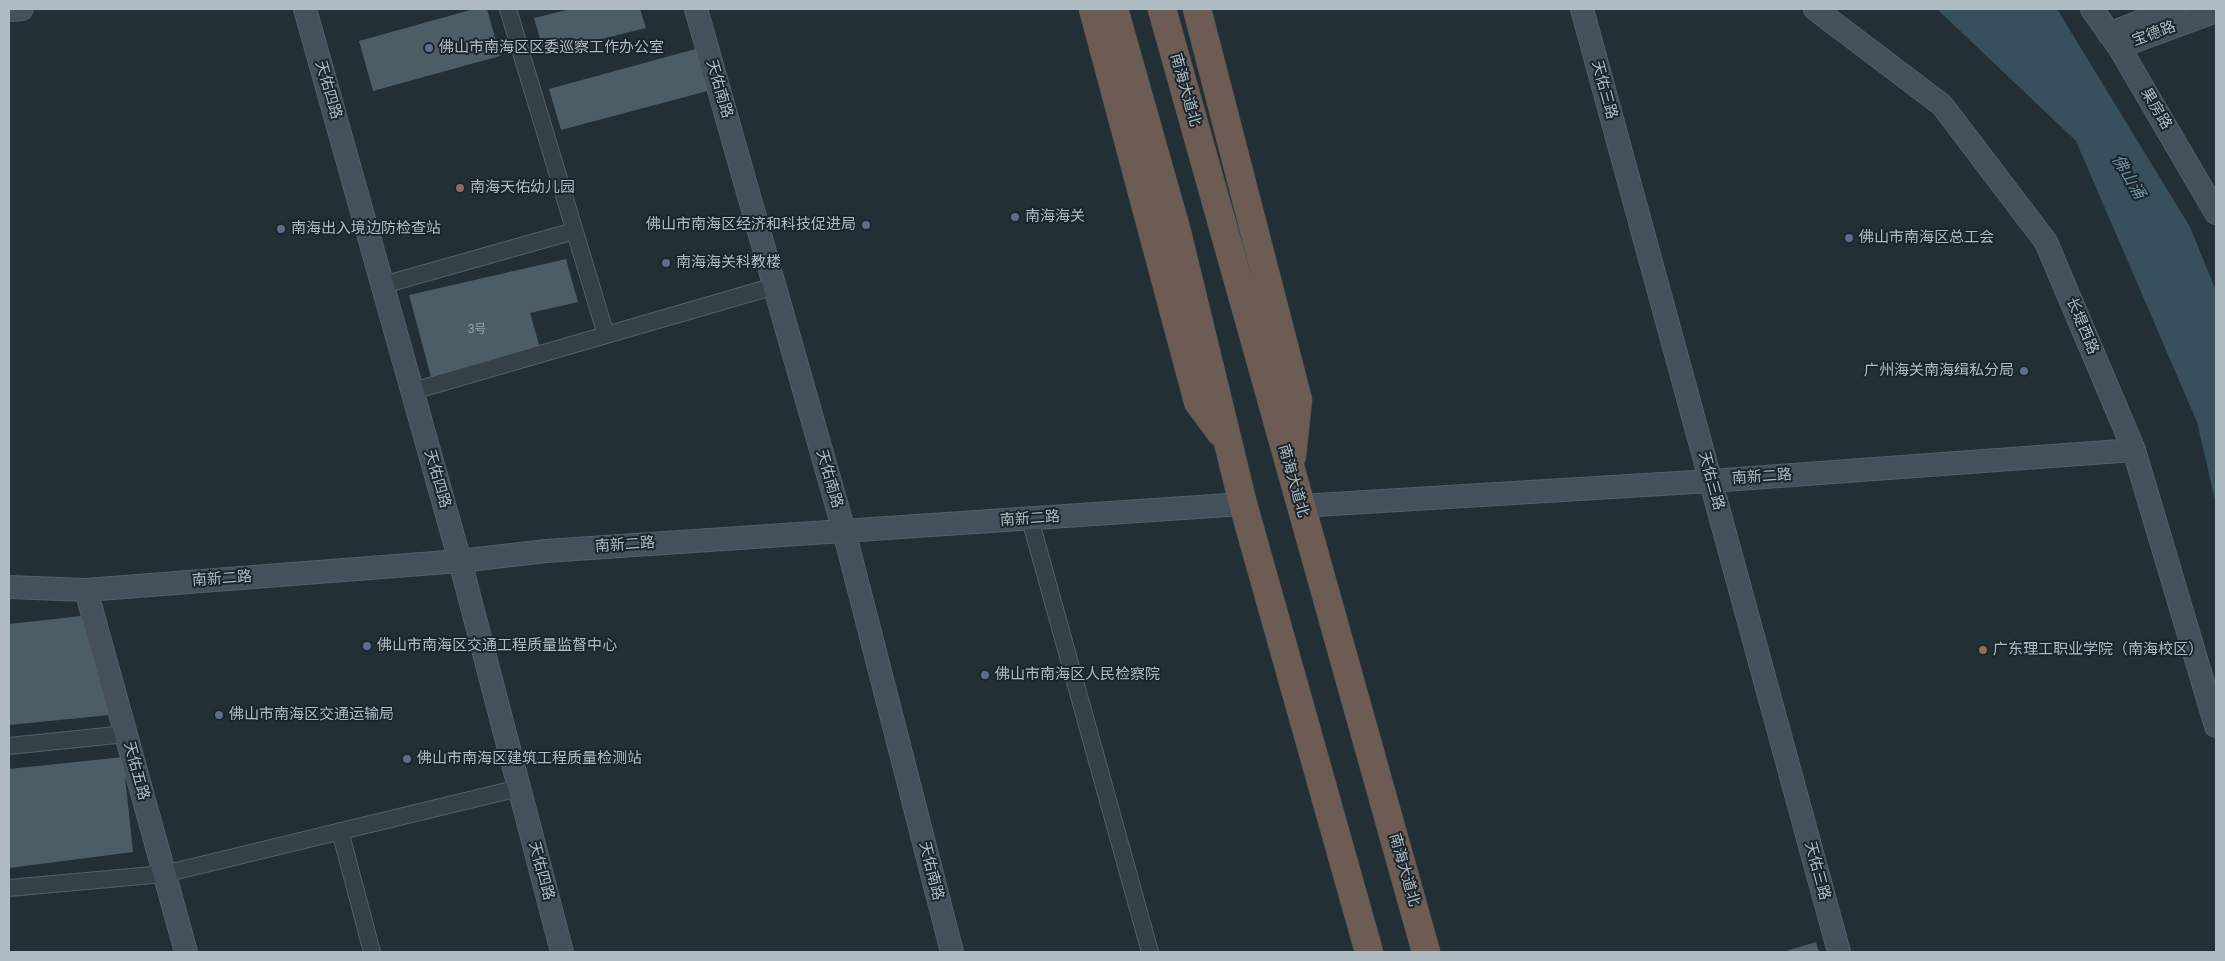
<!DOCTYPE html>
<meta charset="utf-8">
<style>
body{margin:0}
#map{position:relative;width:2225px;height:961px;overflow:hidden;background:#223036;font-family:Arial,sans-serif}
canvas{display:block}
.frame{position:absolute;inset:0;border:10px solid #b0bcc3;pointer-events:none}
</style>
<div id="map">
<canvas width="2225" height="961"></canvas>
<div class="frame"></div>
</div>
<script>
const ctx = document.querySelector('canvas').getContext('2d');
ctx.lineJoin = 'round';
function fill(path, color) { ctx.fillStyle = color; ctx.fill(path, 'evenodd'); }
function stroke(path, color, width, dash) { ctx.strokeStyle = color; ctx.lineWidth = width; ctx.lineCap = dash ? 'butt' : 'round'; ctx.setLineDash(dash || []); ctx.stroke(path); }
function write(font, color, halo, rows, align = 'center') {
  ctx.font = font + ' Arial,"Noto Sans SC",sans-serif'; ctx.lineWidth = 4; ctx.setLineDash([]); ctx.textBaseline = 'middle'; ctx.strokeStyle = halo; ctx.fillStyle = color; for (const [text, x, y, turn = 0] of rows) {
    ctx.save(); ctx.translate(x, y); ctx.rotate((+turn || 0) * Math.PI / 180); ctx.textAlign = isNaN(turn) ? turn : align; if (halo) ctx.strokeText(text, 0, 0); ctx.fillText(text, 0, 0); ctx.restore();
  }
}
fill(new Path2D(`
 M 1937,9 L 2057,9 L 2190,227 L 2216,291 L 2216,504 L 2197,422 L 2076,141 Z`), '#37505c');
fill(new Path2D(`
 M 474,9 L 487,9 L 500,56 L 373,91 L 359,41 Z
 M 571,9 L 640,9 L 646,28 L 544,53 L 534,18 Z
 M 699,48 L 711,90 L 561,130 L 549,89 Z
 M 566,259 L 578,302 L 530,313 L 540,348 L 431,377 L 409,295 Z
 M 81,616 L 110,715 L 9,725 L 9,624 Z
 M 123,757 L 133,852 L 9,868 L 9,769 Z
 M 1816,942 L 1819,952 L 1783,952 Z`), '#4d5d65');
const street = new Path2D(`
 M 508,9 L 606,335
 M 383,285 L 574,231
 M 413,391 L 775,286
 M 1030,519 L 1150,952
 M 9,746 L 126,734
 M 340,831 L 372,952
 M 9,888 L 164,874 L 519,788`);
const secondary = new Path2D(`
 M 305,9 L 460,561 L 562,952
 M 696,9 L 844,531 L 952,952
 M 1582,9 L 1839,952
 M 1815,9 L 1942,105 L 2046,242 L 2134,450 L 2216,726
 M 2092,9 L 2119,47 L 2216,213
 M 9,10 L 22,9
 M 2109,34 L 2173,9
 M 2119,47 L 2216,11
 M 1300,506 L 1711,481 L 2134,450
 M 9,587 L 86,590 L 460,561 L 546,551 L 1243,504
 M 86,590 L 186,952`);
const highway = new Path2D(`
 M 1093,9 L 1198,402 L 1221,433
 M 1114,9 L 1177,232 L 1243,504 L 1369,952
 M 1162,9 L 1426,952
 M 1197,9 L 1298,400 L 1292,456`);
stroke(street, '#535f65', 18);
stroke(secondary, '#535f65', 24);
stroke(highway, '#404c52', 29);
stroke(street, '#354147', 16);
stroke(secondary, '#44515a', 22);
stroke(highway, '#6c5c53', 28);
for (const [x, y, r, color] of [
 [429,48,5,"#5c6f8a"],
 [460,188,5,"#8d6e63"],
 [1015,217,5,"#5c6f8a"],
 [866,225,5,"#5c6f8a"],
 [281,229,5,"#5c6f8a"],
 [1849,238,5,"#5c6f8a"],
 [666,263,5,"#5c6f8a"],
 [2024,371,5,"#5c6f8a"],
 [367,646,5,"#5c6f8a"],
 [1983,650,5,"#8d6e63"],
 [985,675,5,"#5c6f8a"],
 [219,715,5,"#5c6f8a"],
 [407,759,5,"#5c6f8a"]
]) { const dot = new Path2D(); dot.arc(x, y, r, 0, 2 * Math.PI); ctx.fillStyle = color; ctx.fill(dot); stroke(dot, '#1b262c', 2); }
write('12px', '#97a4ac', null, [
 ["3号",477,330]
]);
write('15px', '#b0bcc3', '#1b262c', [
 ["宝德路",2154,34,-20],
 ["天佑南路",719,89,74],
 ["天佑四路",328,90,74],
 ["南海大道北",1185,90,74],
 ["天佑三路",1604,90,75],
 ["果房路",2156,109,59],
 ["长堤西路",2082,326,67],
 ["南新二路",1762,477,-4],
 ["天佑四路",437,479,74],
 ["天佑南路",829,479,74],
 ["南海大道北",1293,481,74],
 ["天佑三路",1711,481,75],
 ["南新二路",1030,519,-4],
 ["南新二路",625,545,-4],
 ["南新二路",222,579,-4],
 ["天佑五路",136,771,75],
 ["南海大道北",1404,870,74],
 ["天佑四路",541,871,75],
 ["天佑南路",931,871,76],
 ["天佑三路",1817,871,75]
]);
write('15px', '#b0bcc3', '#1b262c', [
 ["佛山市南海区区委巡察工作办公室",439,48],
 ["南海天佑幼儿园",470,188],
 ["南海海关",1025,217],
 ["佛山市南海区经济和科技促进局",856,225,"right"],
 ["南海出入境边防检查站",291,229],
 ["佛山市南海区总工会",1859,238],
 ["南海海关科教楼",676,263],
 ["广州海关南海缉私分局",2014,371,"right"],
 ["佛山市南海区交通工程质量监督中心",377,646],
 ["广东理工职业学院（南海校区）",1993,650],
 ["佛山市南海区人民检察院",995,675],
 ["佛山市南海区交通运输局",229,715],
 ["佛山市南海区建筑工程质量检测站",417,759]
], 'left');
write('italic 16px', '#7295a5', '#1b262c', [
 ["佛山涌",2128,177,59]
]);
</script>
